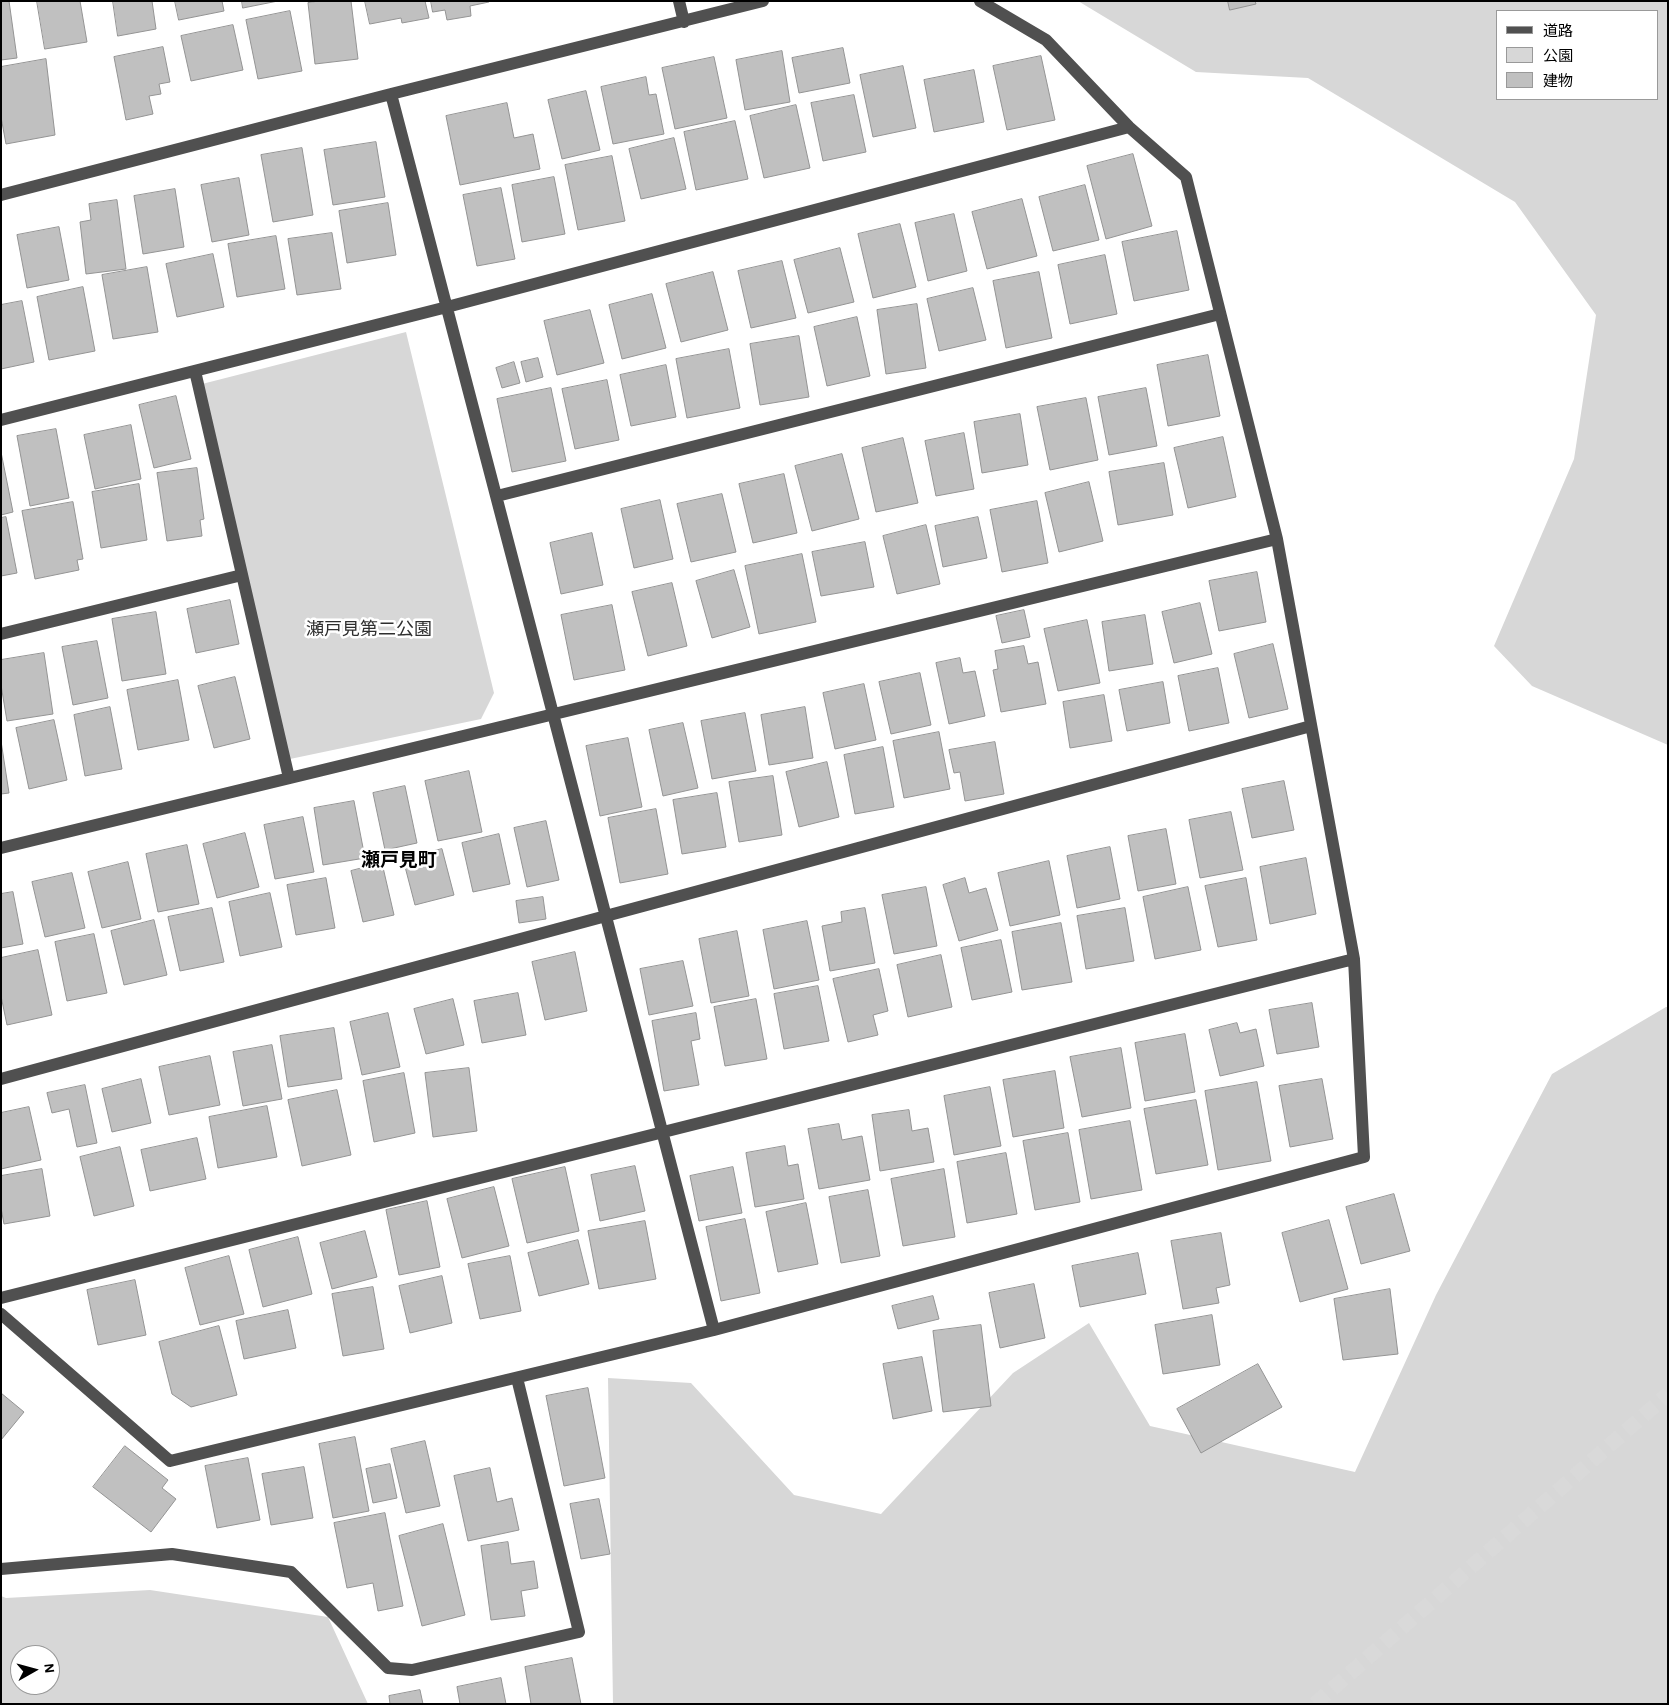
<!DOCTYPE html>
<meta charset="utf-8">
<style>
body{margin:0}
#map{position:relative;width:1669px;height:1705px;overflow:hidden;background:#fff;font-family:"Alegreya Sans","Noto Sans JP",sans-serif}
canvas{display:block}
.frame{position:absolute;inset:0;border:2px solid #000;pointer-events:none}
.legend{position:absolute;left:1496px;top:10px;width:162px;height:90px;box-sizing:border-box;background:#fff;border:1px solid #999;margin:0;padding:6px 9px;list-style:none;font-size:15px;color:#000}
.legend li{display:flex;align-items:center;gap:10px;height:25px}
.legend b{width:25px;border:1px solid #999}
.north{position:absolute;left:10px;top:1645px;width:50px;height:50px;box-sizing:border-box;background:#fff;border:1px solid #999;border-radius:50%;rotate:83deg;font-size:14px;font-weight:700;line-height:20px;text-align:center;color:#000}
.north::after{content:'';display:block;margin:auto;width:18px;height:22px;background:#000;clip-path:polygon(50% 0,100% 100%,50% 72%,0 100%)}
</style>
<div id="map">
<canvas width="1669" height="1705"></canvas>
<div class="frame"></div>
<ul class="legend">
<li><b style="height:6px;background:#505050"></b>道路</li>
<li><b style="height:14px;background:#d7d7d7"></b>公園</li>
<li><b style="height:14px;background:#c0c0c0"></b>建物</li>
</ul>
<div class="north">N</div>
</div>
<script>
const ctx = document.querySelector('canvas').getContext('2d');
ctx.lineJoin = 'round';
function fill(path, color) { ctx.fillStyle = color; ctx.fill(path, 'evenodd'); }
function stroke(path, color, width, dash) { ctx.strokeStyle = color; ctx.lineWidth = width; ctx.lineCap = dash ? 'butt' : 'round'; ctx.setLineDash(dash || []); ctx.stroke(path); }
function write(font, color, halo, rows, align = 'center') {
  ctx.font = font + ' "Alegreya Sans","Noto Sans JP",sans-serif'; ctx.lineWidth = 5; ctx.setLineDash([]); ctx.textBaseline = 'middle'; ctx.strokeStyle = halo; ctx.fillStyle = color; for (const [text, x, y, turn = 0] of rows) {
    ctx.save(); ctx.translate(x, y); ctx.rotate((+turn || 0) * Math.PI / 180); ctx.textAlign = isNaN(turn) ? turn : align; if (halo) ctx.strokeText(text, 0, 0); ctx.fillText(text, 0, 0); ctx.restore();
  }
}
fill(new Path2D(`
 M 1078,1 L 1668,1 L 1668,745 L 1532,686 L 1494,646 L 1574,459 L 1596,315 L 1515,202 L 1308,78 L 1196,72 ZM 1498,11 L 1658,11 L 1658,99 L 1498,99 Z
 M 406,332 L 494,693 L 481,719 L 290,759 L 202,384 Z
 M 1666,1007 L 1668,1007 L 1668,1704 L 613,1704 L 608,1378 L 691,1383 L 794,1495 L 881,1514 L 1013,1373 L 1089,1323 L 1150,1426 L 1355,1472 L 1436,1295 L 1552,1074 Z
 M 150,1590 L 328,1617 L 368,1704 L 1,1704 L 1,1596 L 6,1598 ZM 20,1655 L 50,1655 L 50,1685 L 20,1685 Z`), '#d7d7d7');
const building = new Path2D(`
 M 1,1 L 9,1 L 17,58 L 1,60 Z
 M 37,1 L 80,1 L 87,42 L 45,49 Z
 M 113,1 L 152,1 L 156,29 L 118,36 Z
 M 175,1 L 222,1 L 224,11 L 179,20 Z
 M 242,1 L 278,1 L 243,8 Z
 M 319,1 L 351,1 L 358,59 L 315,64 L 308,3 Z
 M 365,1 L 425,1 L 429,18 L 402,23 L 401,18 L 370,24 Z
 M 431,1 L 489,1 L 489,2 L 470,6 L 471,16 L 447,20 L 445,10 L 433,12 Z
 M 1228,1 L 1255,1 L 1256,4 L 1230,10 Z
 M 290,11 L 302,71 L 258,79 L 246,20 Z
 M 233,25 L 243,70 L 191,81 L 181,36 Z
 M 163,47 L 170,82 L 159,84 L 161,94 L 149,96 L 153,114 L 126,120 L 114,57 Z
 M 843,48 L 850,83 L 799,93 L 792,58 Z
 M 782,51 L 790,102 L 745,110 L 736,60 Z
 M 1041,56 L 1055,120 L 1007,130 L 993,66 Z
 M 714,57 L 727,118 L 675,129 L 662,68 Z
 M 46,59 L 55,135 L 6,144 L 1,117 L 1,67 Z
 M 903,66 L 916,128 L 873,137 L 860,75 Z
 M 974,70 L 984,122 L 934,132 L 924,80 Z
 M 646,77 L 649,95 L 656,94 L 664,134 L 613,144 L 601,87 Z
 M 586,91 L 600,150 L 562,159 L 548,100 Z
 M 854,95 L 866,152 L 823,161 L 811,103 Z
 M 507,103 L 514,138 L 533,134 L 540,169 L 460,185 L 446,116 Z
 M 796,105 L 810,168 L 764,178 L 750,116 Z
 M 735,121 L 748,179 L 696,190 L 684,132 Z
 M 674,138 L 686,189 L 641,199 L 629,149 Z
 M 376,142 L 385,197 L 333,205 L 324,150 Z
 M 302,148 L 313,215 L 273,222 L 261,155 Z
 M 1133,154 L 1152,226 L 1106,239 L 1087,166 Z
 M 612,156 L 625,221 L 578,230 L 565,165 Z
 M 554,177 L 565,234 L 522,242 L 512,185 Z
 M 239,178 L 249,235 L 212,242 L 201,185 Z
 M 1085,185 L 1099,240 L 1053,251 L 1039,197 Z
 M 501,188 L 515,259 L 477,266 L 463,195 Z
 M 175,189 L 184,247 L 143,254 L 134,196 Z
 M 1022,199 L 1037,256 L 987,269 L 972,212 Z
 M 117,200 L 126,269 L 86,274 L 80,222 L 91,220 L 89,204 Z
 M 388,203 L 396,255 L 347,263 L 339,211 Z
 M 954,214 L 967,271 L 928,281 L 915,223 Z
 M 900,224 L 916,287 L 873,298 L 858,234 Z
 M 59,227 L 69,280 L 27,288 L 17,235 Z
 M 1177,231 L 1189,290 L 1134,301 L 1122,242 Z
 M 332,233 L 341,289 L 297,295 L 288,239 Z
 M 276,236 L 285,289 L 237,297 L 228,244 Z
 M 840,248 L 854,302 L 808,313 L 794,260 Z
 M 213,254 L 224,307 L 177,317 L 166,264 Z
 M 1105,255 L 1117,314 L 1070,324 L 1058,265 Z
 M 782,261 L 796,318 L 751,328 L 738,271 Z
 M 147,267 L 158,332 L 113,339 L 102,275 Z
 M 713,272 L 728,330 L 681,342 L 666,284 Z
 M 1039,272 L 1052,338 L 1006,348 L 993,281 Z
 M 83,287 L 95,351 L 49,360 L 37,297 Z
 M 973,288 L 986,340 L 939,351 L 927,299 Z
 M 652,294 L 666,348 L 622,359 L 609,305 Z
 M 22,301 L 34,362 L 1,369 L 1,305 Z
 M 917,304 L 926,368 L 886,374 L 877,310 Z
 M 590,310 L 604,363 L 557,375 L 544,321 Z
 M 857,317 L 870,376 L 827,386 L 814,327 Z
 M 799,336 L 809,397 L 760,405 L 750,344 Z
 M 729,349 L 740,408 L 687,418 L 676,359 Z
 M 1208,355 L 1220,416 L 1168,426 L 1157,365 Z
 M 538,358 L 543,377 L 526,382 L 521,362 Z
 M 514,362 L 520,383 L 502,388 L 496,368 Z
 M 666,365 L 676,417 L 631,426 L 620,375 Z
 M 607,380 L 619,440 L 575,449 L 562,389 Z
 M 551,388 L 566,461 L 512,472 L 497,399 Z
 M 1146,388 L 1157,446 L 1109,455 L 1098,397 Z
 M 176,396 L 191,459 L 154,468 L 139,405 Z
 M 1086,398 L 1098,460 L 1050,470 L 1037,407 Z
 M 1020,414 L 1028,465 L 982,473 L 974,422 Z
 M 131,425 L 141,479 L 95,489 L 84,435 Z
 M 56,429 L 69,498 L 30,506 L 17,436 Z
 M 964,433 L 974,489 L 936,496 L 925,441 Z
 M 1223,437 L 1236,497 L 1188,508 L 1174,448 Z
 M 903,438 L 918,503 L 876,512 L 862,448 Z
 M 1,452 L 13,512 L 1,515 Z
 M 842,454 L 859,519 L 812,531 L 795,466 Z
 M 1164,463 L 1173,515 L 1118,525 L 1109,472 Z
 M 197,468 L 204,519 L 200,520 L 202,536 L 167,541 L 157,473 Z
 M 784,474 L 797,533 L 753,543 L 739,484 Z
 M 1089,482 L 1103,541 L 1059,552 L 1045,493 Z
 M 139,484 L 147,540 L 101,548 L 92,492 Z
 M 722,494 L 736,552 L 691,562 L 677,504 Z
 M 660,500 L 673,559 L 634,568 L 621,509 Z
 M 1037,501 L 1048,563 L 1002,572 L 990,510 Z
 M 73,502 L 83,559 L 77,560 L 79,570 L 35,579 L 22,511 Z
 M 6,517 L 17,573 L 1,576 L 1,518 Z
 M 978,517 L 987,558 L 943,567 L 935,526 Z
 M 926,525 L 940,584 L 897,594 L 883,536 Z
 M 592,533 L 603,585 L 561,594 L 550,543 Z
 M 865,542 L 874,587 L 821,596 L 812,552 Z
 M 802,554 L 816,622 L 759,634 L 745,566 Z
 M 734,570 L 750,627 L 712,638 L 696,581 Z
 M 1257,572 L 1266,622 L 1219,631 L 1209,581 Z
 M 672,583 L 687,646 L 648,656 L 632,592 Z
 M 230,600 L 239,644 L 196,653 L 187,609 Z
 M 1200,603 L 1212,654 L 1174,663 L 1162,612 Z
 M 612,605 L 625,670 L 574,680 L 561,615 Z
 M 1024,610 L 1030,637 L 1002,643 L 996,616 Z
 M 156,612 L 166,674 L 122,681 L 112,619 Z
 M 1145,615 L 1153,664 L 1109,671 L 1102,622 Z
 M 1087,620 L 1100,683 L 1058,691 L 1044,629 Z
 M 97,641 L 108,698 L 73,705 L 62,647 Z
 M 1273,644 L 1288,709 L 1249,718 L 1234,654 Z
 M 1024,646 L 1028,664 L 1038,662 L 1046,704 L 1001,712 L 993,670 L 998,669 L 995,651 Z
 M 44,653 L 53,714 L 7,721 L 1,685 L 1,660 Z
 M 960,658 L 963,673 L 975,671 L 985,716 L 949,724 L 936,663 Z
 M 1218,668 L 1229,723 L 1189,731 L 1178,676 Z
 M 920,673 L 931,725 L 891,734 L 879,682 Z
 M 235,677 L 250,739 L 214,748 L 198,686 Z
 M 178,680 L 189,740 L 138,750 L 127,690 Z
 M 1163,682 L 1170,723 L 1127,731 L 1119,690 Z
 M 864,684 L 876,740 L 835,749 L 823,693 Z
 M 1104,695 L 1112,741 L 1070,748 L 1063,702 Z
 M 110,707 L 122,769 L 85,776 L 74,715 Z
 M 805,707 L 813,758 L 769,765 L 761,715 Z
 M 745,713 L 756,771 L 712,779 L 701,721 Z
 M 54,720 L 67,780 L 29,789 L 16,728 Z
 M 683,723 L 698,788 L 663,796 L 649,730 Z
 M 939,732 L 950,789 L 904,798 L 893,741 Z
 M 628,738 L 642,807 L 600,816 L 586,746 Z
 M 1,741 L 9,793 L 1,794 Z
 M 995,742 L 1004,794 L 965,801 L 960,772 L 954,773 L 949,750 Z
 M 883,747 L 894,807 L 855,814 L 844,755 Z
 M 827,762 L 839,817 L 799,827 L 786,772 Z
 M 469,771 L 482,832 L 438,841 L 425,781 Z
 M 773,776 L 782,835 L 739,842 L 729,782 Z
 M 1284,781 L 1294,830 L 1252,838 L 1242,789 Z
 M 405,786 L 417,843 L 385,850 L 373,793 Z
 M 717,793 L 726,847 L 682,854 L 673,800 Z
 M 354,801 L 365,858 L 323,865 L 314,808 Z
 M 656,809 L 668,874 L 620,883 L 608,818 Z
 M 1231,812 L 1243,870 L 1200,878 L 1189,820 Z
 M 303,817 L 314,872 L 275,879 L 264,825 Z
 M 546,821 L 559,880 L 527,887 L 514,828 Z
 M 1166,829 L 1176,884 L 1138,891 L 1128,836 Z
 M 245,833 L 259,887 L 217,898 L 203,844 Z
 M 499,834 L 510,884 L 473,892 L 462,843 Z
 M 187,845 L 199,904 L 158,912 L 146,854 Z
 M 1110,847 L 1120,899 L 1077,908 L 1067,856 Z
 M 442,849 L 454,895 L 415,905 L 403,859 Z
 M 1306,858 L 1316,914 L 1270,924 L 1260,867 Z
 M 1049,861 L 1060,915 L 1010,926 L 998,873 Z
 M 128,862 L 141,919 L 102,928 L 88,872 Z
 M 382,863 L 394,915 L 363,922 L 351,871 Z
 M 72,873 L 85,928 L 45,937 L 32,882 Z
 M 326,878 L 335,928 L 296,935 L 287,885 Z
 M 965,878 L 969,893 L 986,888 L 998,930 L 959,941 L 943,885 Z
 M 1246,878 L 1257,940 L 1218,947 L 1205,886 Z
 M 926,887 L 937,946 L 894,954 L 882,895 Z
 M 1188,887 L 1201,950 L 1155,959 L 1143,897 Z
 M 13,892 L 23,944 L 1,948 L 1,894 Z
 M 270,893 L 282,947 L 240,956 L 229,902 Z
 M 543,897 L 546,919 L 519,923 L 516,901 Z
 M 212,908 L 224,962 L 180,971 L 168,917 Z
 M 865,908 L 875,963 L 830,971 L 822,926 L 842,922 L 841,912 Z
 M 1125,908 L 1134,961 L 1086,969 L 1077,916 Z
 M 154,920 L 167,975 L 124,985 L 111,931 Z
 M 807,921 L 819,980 L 774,989 L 763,930 Z
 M 1061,923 L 1072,982 L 1022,990 L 1012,932 Z
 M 737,931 L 749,996 L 711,1003 L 699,939 Z
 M 94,934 L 107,993 L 67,1001 L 55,942 Z
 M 1001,940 L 1012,992 L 972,1000 L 961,948 Z
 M 38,950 L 52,1015 L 7,1025 L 1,996 L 1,958 Z
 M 575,952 L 587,1011 L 545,1020 L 532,962 Z
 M 941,955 L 952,1007 L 908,1017 L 897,965 Z
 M 683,961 L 693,1006 L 649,1015 L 640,969 Z
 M 879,969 L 888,1011 L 873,1015 L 878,1035 L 848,1042 L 833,979 Z
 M 818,986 L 829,1041 L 784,1049 L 774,994 Z
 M 518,993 L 526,1035 L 482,1043 L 474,1001 Z
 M 453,999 L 464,1045 L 426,1054 L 414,1009 Z
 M 756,999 L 767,1059 L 725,1066 L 714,1007 Z
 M 1312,1003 L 1319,1047 L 1277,1054 L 1269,1010 Z
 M 388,1013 L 400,1067 L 362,1075 L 350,1022 Z
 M 696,1013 L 700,1039 L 691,1041 L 699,1085 L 664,1091 L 652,1021 Z
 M 1237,1023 L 1240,1033 L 1256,1029 L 1264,1066 L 1220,1076 L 1209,1030 Z
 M 334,1028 L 342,1079 L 288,1087 L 280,1036 Z
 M 1185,1034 L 1195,1092 L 1145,1101 L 1135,1043 Z
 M 272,1045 L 282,1099 L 243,1106 L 233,1052 Z
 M 1121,1048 L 1131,1108 L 1082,1117 L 1070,1057 Z
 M 210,1056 L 220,1105 L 169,1115 L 159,1067 Z
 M 469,1068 L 477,1131 L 433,1137 L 425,1073 Z
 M 1055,1071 L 1064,1128 L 1013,1137 L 1003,1080 Z
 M 404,1073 L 415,1133 L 374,1142 L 363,1081 Z
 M 141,1079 L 151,1123 L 112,1132 L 102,1089 Z
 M 1322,1079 L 1333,1139 L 1290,1147 L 1279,1086 Z
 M 1257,1082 L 1271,1161 L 1218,1170 L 1205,1091 Z
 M 85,1085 L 97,1143 L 77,1147 L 69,1109 L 52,1113 L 47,1093 Z
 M 990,1087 L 1001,1146 L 954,1155 L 944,1096 Z
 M 337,1090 L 351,1155 L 302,1166 L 288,1100 Z
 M 1196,1100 L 1208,1165 L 1156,1174 L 1144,1109 Z
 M 267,1106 L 277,1157 L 218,1168 L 209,1117 Z
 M 29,1107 L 41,1160 L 1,1169 L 1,1113 Z
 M 909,1110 L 912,1131 L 928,1128 L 934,1162 L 880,1171 L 872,1115 Z
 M 1130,1121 L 1142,1190 L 1091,1199 L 1079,1130 Z
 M 839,1124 L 842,1140 L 862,1136 L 870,1180 L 819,1189 L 808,1129 Z
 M 1068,1133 L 1080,1202 L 1035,1210 L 1023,1141 Z
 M 197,1138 L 206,1179 L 150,1191 L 141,1150 Z
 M 785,1146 L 788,1166 L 798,1164 L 804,1199 L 755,1207 L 746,1153 Z
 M 120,1147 L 134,1206 L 94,1216 L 80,1157 Z
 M 1006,1153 L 1017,1214 L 967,1223 L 957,1162 Z
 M 635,1166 L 645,1211 L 600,1221 L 591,1175 Z
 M 565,1167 L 579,1231 L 527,1243 L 512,1179 Z
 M 733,1167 L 742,1213 L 699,1221 L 690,1176 Z
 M 42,1169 L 50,1216 L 4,1224 L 1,1208 L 1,1176 Z
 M 944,1169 L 955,1237 L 903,1246 L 891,1179 Z
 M 494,1187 L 509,1246 L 462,1258 L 447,1199 Z
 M 868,1190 L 880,1256 L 841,1263 L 829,1197 Z
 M 1394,1194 L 1410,1251 L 1361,1264 L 1346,1207 Z
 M 427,1201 L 440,1267 L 399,1275 L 386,1210 Z
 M 806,1203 L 818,1264 L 778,1272 L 766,1212 Z
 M 745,1219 L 760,1293 L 721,1301 L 706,1227 Z
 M 1329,1220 L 1348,1289 L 1300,1302 L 1282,1233 Z
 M 645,1221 L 656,1279 L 599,1289 L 588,1231 Z
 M 365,1231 L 377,1277 L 332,1289 L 320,1243 Z
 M 1221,1233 L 1230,1285 L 1216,1288 L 1219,1303 L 1183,1309 L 1171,1241 Z
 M 298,1237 L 312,1294 L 263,1307 L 249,1250 Z
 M 578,1240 L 589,1284 L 539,1296 L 528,1253 Z
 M 1138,1253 L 1146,1294 L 1080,1307 L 1072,1266 Z
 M 229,1256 L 244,1314 L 200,1325 L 185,1268 Z
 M 510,1256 L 521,1311 L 480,1319 L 468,1264 Z
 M 442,1276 L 452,1323 L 410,1333 L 399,1286 Z
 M 135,1280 L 146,1335 L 98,1345 L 87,1290 Z
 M 1034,1284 L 1045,1338 L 1000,1348 L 989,1293 Z
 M 373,1287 L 384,1349 L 343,1356 L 332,1294 Z
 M 1390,1289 L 1398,1354 L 1343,1360 L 1334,1299 Z
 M 933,1296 L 939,1319 L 898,1329 L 892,1306 Z
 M 288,1310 L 296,1348 L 244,1359 L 236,1321 Z
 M 1212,1315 L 1220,1365 L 1163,1374 L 1155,1325 Z
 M 981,1325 L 991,1406 L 943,1412 L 933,1331 Z
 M 219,1326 L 237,1395 L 191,1407 L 172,1394 L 159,1342 Z
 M 922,1357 L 932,1411 L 893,1419 L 883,1364 Z
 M 1258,1364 L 1282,1407 L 1201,1453 L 1177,1409 Z
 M 588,1388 L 605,1478 L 564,1486 L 546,1396 Z
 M 1,1393 L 24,1412 L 1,1440 Z
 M 355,1437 L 369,1511 L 333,1518 L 319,1444 Z
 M 425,1441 L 440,1506 L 406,1513 L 391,1449 Z
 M 125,1446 L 168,1480 L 162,1488 L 176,1499 L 151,1532 L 93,1487 Z
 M 248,1458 L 260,1520 L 217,1528 L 205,1466 Z
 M 390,1464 L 397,1498 L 373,1503 L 366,1469 Z
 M 304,1467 L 313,1518 L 271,1525 L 262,1474 Z
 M 490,1468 L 497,1502 L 512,1498 L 519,1530 L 468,1541 L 454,1476 Z
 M 599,1499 L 610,1554 L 581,1559 L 570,1504 Z
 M 385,1513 L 403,1606 L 378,1611 L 373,1583 L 347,1588 L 334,1523 Z
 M 443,1524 L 465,1615 L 422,1626 L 399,1536 Z
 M 508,1542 L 511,1564 L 534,1561 L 538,1588 L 521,1591 L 525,1616 L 491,1620 L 481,1546 Z
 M 572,1658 L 581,1704 L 531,1704 L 525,1667 Z
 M 501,1678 L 506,1704 L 460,1704 L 457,1687 Z
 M 420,1690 L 423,1704 L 390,1704 L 389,1696 Z`);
fill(building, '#c0c0c0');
stroke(building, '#949494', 1);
stroke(new Path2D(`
 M 1315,1704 L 1668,1394`), '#d9d9d9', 15, [15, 8]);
stroke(new Path2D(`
 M 679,1 L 684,22
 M 391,94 L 714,1330
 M 1,195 L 391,94 L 763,1
 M 195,371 L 289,778
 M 1,420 L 447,307 L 1129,127
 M 497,496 L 1220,314
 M 1,634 L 242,575
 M 1,848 L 1277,539
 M 1,1079 L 1311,726
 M 1,1298 L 1354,959
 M 1,1314 L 170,1461 L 714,1330 L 1364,1157 L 1354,959 L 1277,539 L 1186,177 L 1129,127 L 1046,40 L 980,1
 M 1,1569 L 172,1554 L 291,1572 L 388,1668 L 412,1670 L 579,1632 L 517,1378`), '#505050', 12);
write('18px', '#2e2e2e', '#fff', [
 ["瀬戸見第二公園",369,630]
]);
write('bold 19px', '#000', '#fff', [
 ["瀬戸見町",399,860]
]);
</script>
